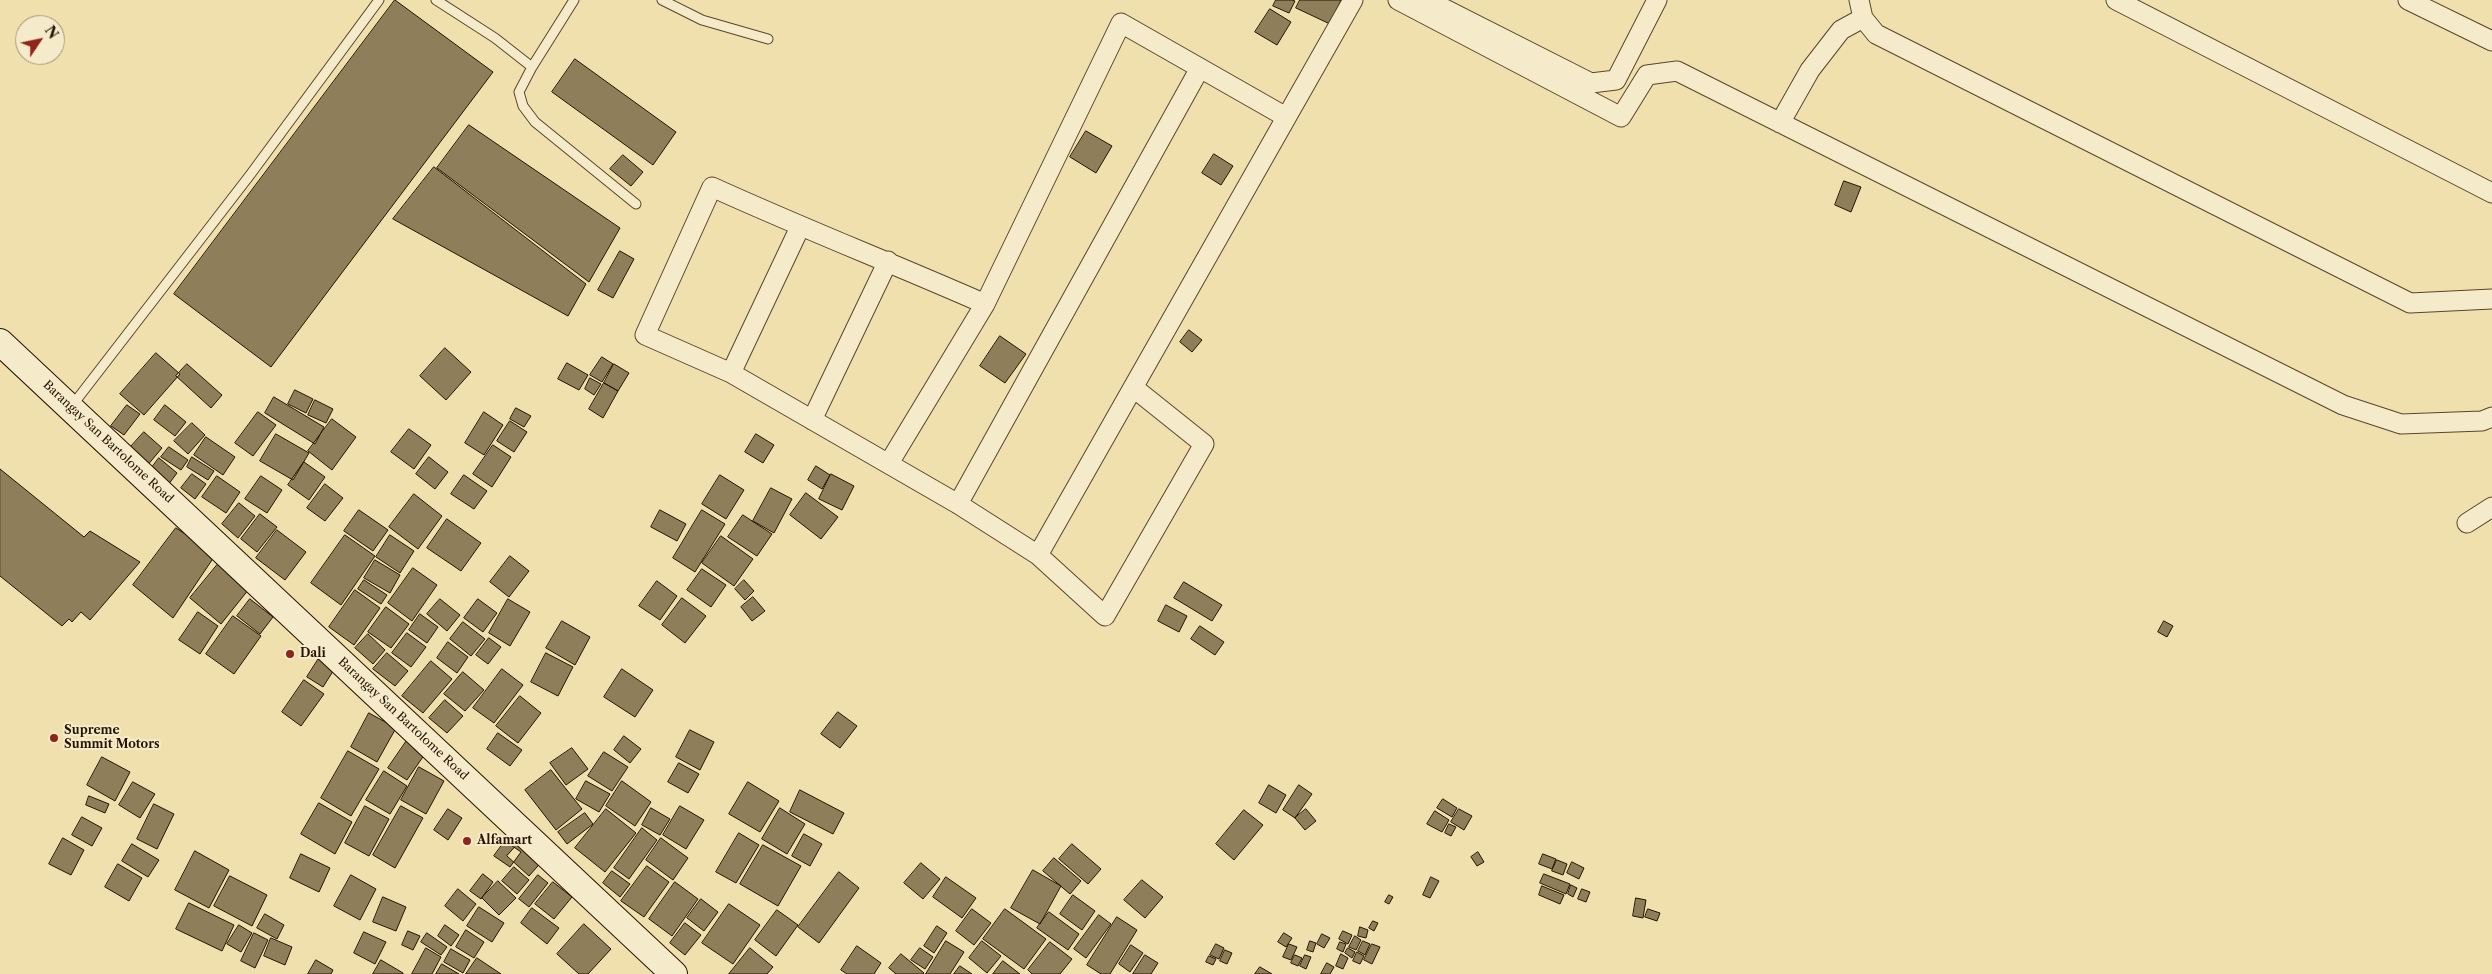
<!DOCTYPE html>
<style>
body{margin:0}
#map{position:relative;width:2492px;height:974px;overflow:hidden;background:#f0e0ad;font-family:"Libre Caslon Text",serif}
canvas{display:block}
.north{position:absolute;left:15px;top:15px;width:50px;height:50px;box-sizing:border-box;background:#f5ebca;border:1px solid #a29579;border-radius:50%;rotate:56deg;font-size:14px;font-weight:700;line-height:20px;text-align:center;color:#261300}
.north::after{content:'';display:block;margin:auto;width:18px;height:22px;background:#8f2418;clip-path:polygon(50% 0,100% 100%,50% 72%,0 100%)}
</style>
<div id="map">
<canvas width="2492" height="974"></canvas>
<div class="north">N</div>
</div>
<script>
const ctx = document.querySelector('canvas').getContext('2d');
ctx.lineJoin = 'round';
function fill(path, color) { ctx.fillStyle = color; ctx.fill(path, 'evenodd'); }
function stroke(path, color, width, dash) { ctx.strokeStyle = color; ctx.lineWidth = width; ctx.lineCap = dash ? 'butt' : 'round'; ctx.setLineDash(dash || []); ctx.stroke(path); }
function write(font, color, halo, rows, align = 'center') {
  ctx.font = font + ' "Libre Caslon Text",serif'; ctx.lineWidth = 4; ctx.setLineDash([]); ctx.textBaseline = 'middle'; ctx.strokeStyle = halo; ctx.fillStyle = color; for (const [text, x, y, turn = 0] of rows) {
    ctx.save(); ctx.translate(x, y); ctx.rotate((+turn || 0) * Math.PI / 180); ctx.textAlign = isNaN(turn) ? turn : align; if (halo) ctx.strokeText(text, 0, 0); ctx.fillText(text, 0, 0); ctx.restore();
  }
}
const building = new Path2D(`
 M 395,0 L 493,72 L 271,367 L 174,294 Z
 M 1276,0 L 1292,0 L 1295,1 L 1289,13 L 1273,6 Z
 M 1300,0 L 1341,0 L 1330,24 L 1296,8 Z
 M 1270,9 L 1291,22 L 1277,45 L 1255,32 Z
 M 575,59 L 676,132 L 653,165 L 552,92 Z
 M 469,125 L 620,228 L 589,282 L 437,168 Z
 M 1086,131 L 1112,146 L 1096,173 L 1070,157 Z
 M 1214,154 L 1233,166 L 1221,185 L 1202,173 Z
 M 623,155 L 643,172 L 631,186 L 610,169 Z
 M 434,167 L 586,284 L 568,316 L 393,219 Z
 M 1844,181 L 1861,187 L 1851,212 L 1835,205 Z
 M 620,251 L 634,259 L 613,298 L 598,290 Z
 M 1189,330 L 1202,340 L 1192,352 L 1180,342 Z
 M 1000,336 L 1026,354 L 1005,383 L 980,366 Z
 M 445,348 L 471,372 L 446,400 L 420,376 Z
 M 156,353 L 180,374 L 144,415 L 120,394 Z
 M 602,357 L 613,364 L 602,382 L 590,375 Z
 M 567,363 L 588,375 L 579,390 L 558,379 Z
 M 187,364 L 222,395 L 211,408 L 176,376 Z
 M 614,364 L 629,373 L 618,391 L 604,383 Z
 M 590,378 L 601,384 L 594,395 L 585,389 Z
 M 604,383 L 618,391 L 603,418 L 589,409 Z
 M 295,390 L 313,399 L 306,413 L 288,404 Z
 M 274,397 L 324,427 L 315,444 L 265,413 Z
 M 315,400 L 333,409 L 326,423 L 308,415 Z
 M 127,405 L 140,414 L 124,435 L 111,426 Z
 M 165,405 L 186,422 L 175,436 L 154,420 Z
 M 516,408 L 531,416 L 524,427 L 510,419 Z
 M 258,412 L 276,425 L 253,456 L 235,443 Z
 M 484,412 L 503,425 L 484,455 L 465,443 Z
 M 332,419 L 356,437 L 332,470 L 308,451 Z
 M 510,421 L 527,432 L 514,452 L 497,441 Z
 M 192,423 L 205,435 L 188,454 L 174,441 Z
 M 409,429 L 431,445 L 414,469 L 391,452 Z
 M 144,432 L 162,448 L 146,467 L 127,451 Z
 M 276,434 L 309,453 L 293,480 L 260,461 Z
 M 756,434 L 774,445 L 763,463 L 745,452 Z
 M 206,437 L 235,457 L 223,475 L 194,455 Z
 M 493,445 L 511,457 L 492,487 L 473,474 Z
 M 169,447 L 188,460 L 181,470 L 161,457 Z
 M 192,457 L 214,471 L 208,480 L 187,467 Z
 M 429,457 L 448,472 L 435,489 L 416,474 Z
 M 159,458 L 177,473 L 168,485 L 150,470 Z
 M 304,462 L 325,477 L 309,500 L 288,485 Z
 M 816,466 L 830,475 L 822,489 L 808,480 Z
 M 0,469 L 84,537 L 90,531 L 140,562 L 90,620 L 81,612 L 72,622 L 69,619 L 62,626 L 0,576 Z
 M 192,474 L 206,484 L 195,499 L 181,488 Z
 M 831,474 L 854,486 L 842,510 L 819,499 Z
 M 464,475 L 487,491 L 474,509 L 451,494 Z
 M 720,475 L 744,490 L 726,519 L 702,504 Z
 M 217,476 L 240,492 L 226,513 L 202,497 Z
 M 261,476 L 282,490 L 267,513 L 245,499 Z
 M 325,484 L 343,498 L 325,521 L 307,508 Z
 M 771,488 L 792,499 L 774,533 L 753,521 Z
 M 806,493 L 838,517 L 821,539 L 790,515 Z
 M 414,494 L 442,516 L 418,549 L 389,527 Z
 M 239,503 L 255,516 L 238,538 L 222,524 Z
 M 359,510 L 388,530 L 373,551 L 344,531 Z
 M 660,510 L 686,524 L 677,541 L 651,527 Z
 M 702,510 L 725,524 L 695,572 L 673,558 Z
 M 260,514 L 277,527 L 257,552 L 241,539 Z
 M 743,515 L 772,534 L 757,556 L 728,537 Z
 M 447,519 L 481,543 L 461,571 L 427,548 Z
 M 176,528 L 216,554 L 173,618 L 133,585 Z
 M 277,530 L 306,552 L 285,580 L 256,558 Z
 M 345,535 L 375,556 L 341,605 L 311,583 Z
 M 390,535 L 414,551 L 400,573 L 376,557 Z
 M 721,536 L 753,559 L 734,586 L 702,563 Z
 M 510,556 L 529,571 L 509,597 L 490,582 Z
 M 375,560 L 400,575 L 390,593 L 364,578 Z
 M 218,564 L 249,589 L 221,624 L 190,598 Z
 M 413,568 L 437,585 L 412,621 L 388,603 Z
 M 702,569 L 726,585 L 711,607 L 687,590 Z
 M 364,580 L 387,595 L 381,604 L 358,589 Z
 M 744,580 L 754,591 L 745,600 L 735,589 Z
 M 657,581 L 677,596 L 660,620 L 639,606 Z
 M 1184,582 L 1222,605 L 1212,621 L 1174,598 Z
 M 355,590 L 380,608 L 354,645 L 329,627 Z
 M 753,597 L 765,611 L 752,621 L 741,607 Z
 M 682,598 L 706,616 L 685,643 L 662,625 Z
 M 250,599 L 273,617 L 260,634 L 237,616 Z
 M 440,599 L 460,615 L 447,631 L 427,614 Z
 M 478,599 L 497,613 L 483,632 L 464,618 Z
 M 508,599 L 530,612 L 510,646 L 489,633 Z
 M 1166,605 L 1187,616 L 1179,632 L 1158,621 Z
 M 386,607 L 409,624 L 391,648 L 368,632 Z
 M 198,612 L 218,626 L 200,654 L 179,640 Z
 M 420,614 L 438,627 L 427,643 L 409,630 Z
 M 233,616 L 261,636 L 234,674 L 206,654 Z
 M 562,621 L 590,637 L 575,665 L 546,648 Z
 M 2164,621 L 2173,626 L 2167,637 L 2158,632 Z
 M 463,622 L 485,639 L 471,656 L 450,639 Z
 M 1200,626 L 1224,642 L 1215,655 L 1191,639 Z
 M 407,633 L 426,647 L 411,667 L 392,653 Z
 M 368,634 L 385,650 L 373,664 L 355,648 Z
 M 489,638 L 501,647 L 488,664 L 476,655 Z
 M 448,642 L 468,657 L 457,673 L 437,658 Z
 M 387,653 L 408,671 L 395,686 L 373,669 Z
 M 546,653 L 573,667 L 558,696 L 531,682 Z
 M 321,655 L 337,665 L 323,687 L 307,677 Z
 M 431,661 L 452,679 L 423,713 L 402,696 Z
 M 502,669 L 523,685 L 494,723 L 473,708 Z
 M 622,669 L 653,690 L 635,717 L 604,697 Z
 M 463,672 L 484,690 L 465,711 L 444,694 Z
 M 304,680 L 324,694 L 301,726 L 282,712 Z
 M 520,696 L 541,713 L 518,743 L 496,726 Z
 M 445,700 L 463,716 L 447,733 L 429,718 Z
 M 838,712 L 857,726 L 840,748 L 821,734 Z
 M 369,713 L 396,728 L 377,762 L 351,747 Z
 M 690,730 L 714,742 L 700,770 L 676,757 Z
 M 498,733 L 522,750 L 510,766 L 487,749 Z
 M 410,736 L 429,748 L 407,780 L 388,768 Z
 M 624,736 L 641,749 L 630,763 L 614,750 Z
 M 572,748 L 588,769 L 566,785 L 550,763 Z
 M 348,751 L 379,769 L 351,816 L 321,798 Z
 M 604,752 L 628,767 L 612,791 L 588,776 Z
 M 102,757 L 130,772 L 115,801 L 87,785 Z
 M 679,763 L 699,774 L 688,793 L 668,782 Z
 M 419,767 L 444,781 L 426,814 L 401,800 Z
 M 551,770 L 582,809 L 556,830 L 525,790 Z
 M 384,771 L 407,786 L 390,814 L 366,800 Z
 M 586,781 L 610,794 L 599,812 L 576,799 Z
 M 622,781 L 651,802 L 635,826 L 606,806 Z
 M 133,782 L 155,794 L 140,818 L 119,805 Z
 M 748,782 L 779,801 L 760,832 L 729,814 Z
 M 1269,785 L 1286,795 L 1276,813 L 1259,803 Z
 M 1299,785 L 1312,794 L 1295,818 L 1283,810 Z
 M 800,790 L 844,813 L 833,834 L 790,812 Z
 M 89,796 L 109,804 L 105,813 L 86,805 Z
 M 1443,799 L 1457,808 L 1452,817 L 1437,808 Z
 M 319,803 L 352,822 L 335,854 L 301,834 Z
 M 154,804 L 174,814 L 157,849 L 137,839 Z
 M 365,806 L 389,819 L 369,856 L 345,843 Z
 M 401,806 L 423,818 L 395,868 L 373,855 Z
 M 680,806 L 704,820 L 686,849 L 663,835 Z
 M 651,808 L 670,819 L 660,835 L 642,825 Z
 M 780,808 L 805,824 L 787,854 L 762,839 Z
 M 448,809 L 462,818 L 448,840 L 434,830 Z
 M 606,809 L 636,833 L 605,872 L 575,848 Z
 M 1306,809 L 1316,821 L 1305,830 L 1295,818 Z
 M 1459,809 L 1472,816 L 1464,830 L 1451,822 Z
 M 1244,810 L 1263,825 L 1234,860 L 1216,844 Z
 M 1435,811 L 1449,820 L 1442,832 L 1427,824 Z
 M 585,813 L 593,824 L 567,844 L 558,832 Z
 M 82,817 L 102,828 L 92,846 L 72,835 Z
 M 1449,824 L 1456,827 L 1451,836 L 1445,833 Z
 M 642,828 L 657,840 L 629,879 L 614,868 Z
 M 739,833 L 759,845 L 736,883 L 716,872 Z
 M 804,834 L 822,844 L 810,866 L 792,856 Z
 M 63,838 L 84,850 L 71,875 L 49,864 Z
 M 523,838 L 545,858 L 529,876 L 507,856 Z
 M 661,838 L 688,858 L 673,880 L 646,860 Z
 M 505,841 L 521,852 L 510,867 L 494,856 Z
 M 132,844 L 159,860 L 148,877 L 122,861 Z
 M 1072,844 L 1101,869 L 1088,884 L 1059,859 Z
 M 763,845 L 801,866 L 778,906 L 740,884 Z
 M 195,851 L 229,870 L 209,908 L 175,890 Z
 M 1478,852 L 1484,862 L 1477,866 L 1471,857 Z
 M 301,854 L 330,868 L 319,892 L 290,878 Z
 M 1543,854 L 1556,859 L 1552,869 L 1539,864 Z
 M 1054,858 L 1081,881 L 1070,894 L 1043,871 Z
 M 1557,860 L 1567,864 L 1563,875 L 1552,871 Z
 M 1572,862 L 1584,868 L 1579,879 L 1567,873 Z
 M 921,863 L 940,879 L 923,899 L 904,883 Z
 M 118,864 L 142,878 L 129,901 L 105,887 Z
 M 647,866 L 669,882 L 644,917 L 621,901 Z
 M 514,867 L 529,880 L 517,894 L 502,881 Z
 M 1033,870 L 1061,886 L 1040,924 L 1011,908 Z
 M 612,871 L 630,884 L 620,897 L 603,883 Z
 M 839,872 L 859,888 L 819,943 L 798,927 Z
 M 483,874 L 493,882 L 481,899 L 470,891 Z
 M 1544,874 L 1570,884 L 1566,894 L 1540,883 Z
 M 351,875 L 376,889 L 360,920 L 334,906 Z
 M 538,875 L 548,883 L 529,907 L 519,899 Z
 M 230,876 L 267,895 L 252,926 L 214,906 Z
 M 946,877 L 976,898 L 962,918 L 933,897 Z
 M 1431,877 L 1439,881 L 1430,898 L 1423,895 Z
 M 1142,880 L 1163,897 L 1145,918 L 1124,900 Z
 M 498,881 L 516,898 L 499,915 L 482,898 Z
 M 553,882 L 572,897 L 554,919 L 535,904 Z
 M 675,882 L 698,899 L 672,936 L 649,919 Z
 M 1571,885 L 1577,888 L 1573,897 L 1568,894 Z
 M 1542,886 L 1564,895 L 1560,904 L 1539,895 Z
 M 458,889 L 476,904 L 463,921 L 445,906 Z
 M 1582,889 L 1590,892 L 1586,902 L 1578,899 Z
 M 1073,895 L 1095,911 L 1082,930 L 1060,914 Z
 M 1389,895 L 1393,897 L 1389,904 L 1385,902 Z
 M 383,897 L 406,907 L 396,931 L 373,922 Z
 M 1636,898 L 1646,900 L 1643,918 L 1633,916 Z
 M 701,899 L 718,912 L 704,931 L 687,918 Z
 M 189,903 L 234,925 L 222,951 L 176,929 Z
 M 729,904 L 760,925 L 733,964 L 702,943 Z
 M 479,907 L 504,923 L 492,942 L 467,926 Z
 M 532,908 L 559,928 L 547,944 L 521,923 Z
 M 972,909 L 991,923 L 974,945 L 956,931 Z
 M 1005,909 L 1046,939 L 1024,969 L 983,939 Z
 M 1648,909 L 1660,913 L 1657,921 L 1645,917 Z
 M 777,910 L 798,925 L 776,956 L 755,940 Z
 M 1049,912 L 1079,934 L 1068,950 L 1037,928 Z
 M 265,914 L 284,925 L 277,939 L 257,928 Z
 M 1099,915 L 1111,924 L 1086,958 L 1074,949 Z
 M 1117,917 L 1137,930 L 1110,974 L 1101,974 L 1087,965 Z
 M 1373,921 L 1378,923 L 1374,931 L 1369,928 Z
 M 685,923 L 701,935 L 685,955 L 670,943 Z
 M 584,924 L 611,949 L 588,974 L 579,974 L 557,954 Z
 M 239,925 L 252,933 L 241,952 L 227,944 Z
 M 445,925 L 459,935 L 451,946 L 438,936 Z
 M 937,926 L 947,933 L 934,953 L 924,946 Z
 M 1360,927 L 1368,930 L 1366,938 L 1358,936 Z
 M 466,930 L 484,942 L 474,958 L 456,947 Z
 M 408,931 L 420,936 L 413,950 L 402,945 Z
 M 1343,931 L 1352,935 L 1348,944 L 1339,939 Z
 M 364,932 L 386,942 L 375,964 L 354,953 Z
 M 254,933 L 268,940 L 255,968 L 241,961 Z
 M 427,933 L 447,947 L 441,955 L 421,942 Z
 M 1284,933 L 1292,938 L 1286,947 L 1278,942 Z
 M 1322,934 L 1330,938 L 1324,948 L 1317,944 Z
 M 1355,936 L 1361,940 L 1356,950 L 1349,947 Z
 M 271,938 L 292,947 L 285,965 L 264,956 Z
 M 946,941 L 964,952 L 950,974 L 926,974 Z
 M 982,941 L 1001,956 L 987,973 L 969,958 Z
 M 1310,941 L 1316,943 L 1313,952 L 1307,950 Z
 M 1363,941 L 1370,944 L 1365,955 L 1358,951 Z
 M 1050,942 L 1072,959 L 1060,974 L 1032,974 L 1028,970 Z
 M 1340,942 L 1346,944 L 1343,952 L 1337,949 Z
 M 1216,944 L 1224,948 L 1219,959 L 1210,955 Z
 M 1289,944 L 1297,947 L 1291,960 L 1283,957 Z
 M 1372,944 L 1380,947 L 1372,964 L 1364,960 Z
 M 1131,945 L 1143,953 L 1130,972 L 1119,964 Z
 M 857,946 L 881,963 L 874,974 L 847,974 L 841,970 Z
 M 426,948 L 441,957 L 432,974 L 412,974 Z
 M 750,948 L 773,967 L 767,974 L 729,974 Z
 M 920,948 L 933,957 L 925,969 L 911,960 Z
 M 1348,948 L 1355,952 L 1352,958 L 1345,953 Z
 M 451,949 L 470,960 L 463,973 L 444,962 Z
 M 1225,950 L 1232,953 L 1227,964 L 1220,961 Z
 M 1357,952 L 1364,956 L 1360,964 L 1353,961 Z
 M 901,954 L 924,973 L 923,974 L 896,974 L 889,968 Z
 M 1341,954 L 1348,958 L 1343,969 L 1336,966 Z
 M 1145,955 L 1158,963 L 1151,974 L 1133,974 Z
 M 1295,955 L 1302,958 L 1298,966 L 1291,963 Z
 M 1305,955 L 1311,957 L 1306,969 L 1300,966 Z
 M 1209,956 L 1216,959 L 1213,965 L 1206,962 Z
 M 477,958 L 501,974 L 466,974 Z
 M 316,960 L 333,970 L 331,974 L 308,974 Z
 M 381,960 L 403,973 L 403,974 L 373,974 Z
 M 1003,961 L 1020,974 L 993,974 Z
 M 1327,963 L 1334,967 L 1330,974 L 1321,974 Z
 M 442,964 L 459,974 L 436,974 Z
 M 960,966 L 972,974 L 954,974 Z
 M 1260,967 L 1272,974 L 1255,974 Z`);
fill(building, '#8f7e5a');
stroke(building, '#261300', 1);
const lane = new Path2D(`
 M 436,0 L 495,38 L 532,67 L 519,92 L 523,106 L 535,122 L 636,204
 M 662,0 L 702,20 L 768,39
 M 532,67 L 574,0
 M 71,407 L 250,175 L 379,0`);
const street = new Path2D(`
 M 1398,0 L 1621,117 L 1647,75 L 1677,71 L 2343,405 L 2401,424 L 2482,421 L 2492,417
 M 1427,0 L 1591,83 L 1616,80 L 1657,0
 M 1859,0 L 1863,18 L 1876,34 L 2410,303 L 2492,299
 M 2116,0 L 2492,193
 M 2408,0 L 2492,41
 M 1780,123 L 1810,70 L 1841,30 L 1863,18
 M 985,304 C 894,264 802,228 712,187 L 645,335 L 731,373 L 958,504 L 1038,555 L 1105,616 L 1204,444 L 1134,388
 M 731,373 L 800,227
 M 812,420 L 888,261
 M 889,463 L 985,304 L 1121,23 L 1286,117
 M 958,504 L 1200,68
 M 2467,523 L 2492,507
 M 1038,555 L 1353,0`);
const secondary = new Path2D(`
 M 0,342 L 674,974`);
stroke(lane, '#58462b', 11);
stroke(street, '#58462b', 21);
stroke(secondary, '#261300', 28);
stroke(lane, '#f5ebca', 9);
stroke(street, '#f5ebca', 19);
stroke(secondary, '#f5ebca', 26);
for (const [x, y, r, color] of [
 [290,654,5,"#8f2418"],
 [54,738,5,"#8f2418"],
 [467,841,5,"#8f2418"]
]) { const dot = new Path2D(); dot.arc(x, y, r, 0, 2 * Math.PI); ctx.fillStyle = color; ctx.fill(dot); stroke(dot, '#f5ebca', 2); }
write('12px', '#261300', '#f5ebca', [
 ["Barangay San Bartolome Road",108,442,43],
 ["Barangay San Bartolome Road",403,719,43]
]);
write('bold 12px', '#261300', '#f5ebca', [
 ["Dali",300,654],
 ["Supreme",64,731],
 ["Summit Motors",64,745],
 ["Alfamart",477,841]
], 'left');
</script>
